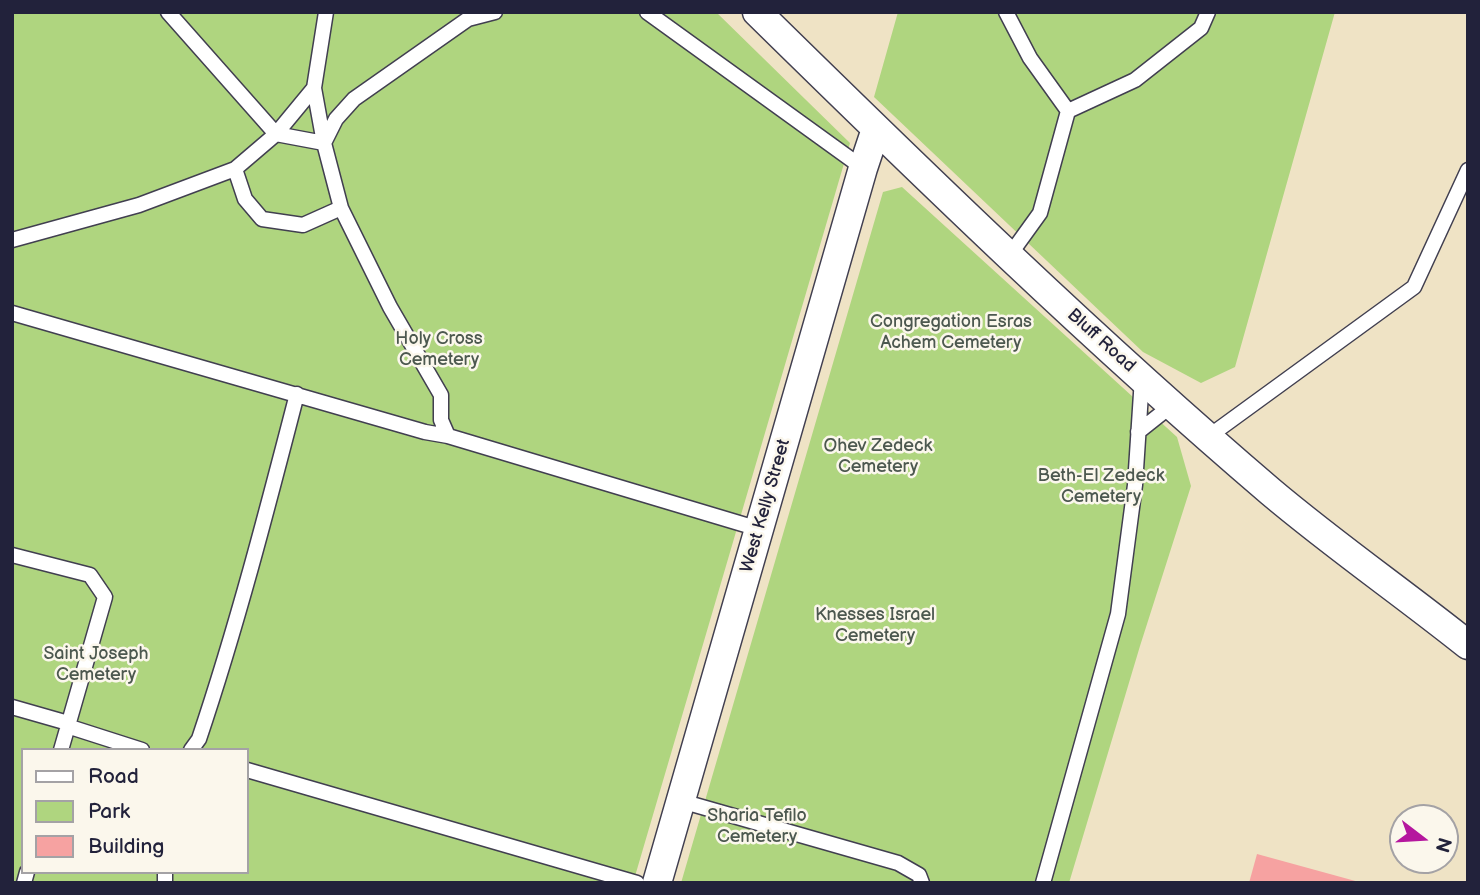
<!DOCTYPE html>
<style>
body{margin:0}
#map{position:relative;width:1480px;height:895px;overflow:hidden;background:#efe3c5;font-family:"Balsamiq Sans",sans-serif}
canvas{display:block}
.frame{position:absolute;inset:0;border:14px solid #22223b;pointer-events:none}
.legend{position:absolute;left:21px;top:748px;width:228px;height:126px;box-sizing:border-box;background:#fbf7ec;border:2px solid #a4a2a5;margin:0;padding:9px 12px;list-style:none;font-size:21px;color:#22223b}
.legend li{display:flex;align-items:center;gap:14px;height:35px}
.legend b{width:35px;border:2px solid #a4a2a5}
.north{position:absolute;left:1389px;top:804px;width:70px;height:70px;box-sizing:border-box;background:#fbf7ec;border:2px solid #a4a2a5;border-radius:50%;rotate:107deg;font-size:19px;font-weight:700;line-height:28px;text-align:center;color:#22223b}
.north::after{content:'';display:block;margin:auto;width:24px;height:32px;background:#b5179e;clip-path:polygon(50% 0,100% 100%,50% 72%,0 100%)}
</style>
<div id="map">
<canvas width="1480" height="895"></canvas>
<div class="frame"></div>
<ul class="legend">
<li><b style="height:9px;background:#fff"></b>Road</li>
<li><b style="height:19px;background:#afd57f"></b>Park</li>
<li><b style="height:19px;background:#f6a2a1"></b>Building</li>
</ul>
<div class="north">N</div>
</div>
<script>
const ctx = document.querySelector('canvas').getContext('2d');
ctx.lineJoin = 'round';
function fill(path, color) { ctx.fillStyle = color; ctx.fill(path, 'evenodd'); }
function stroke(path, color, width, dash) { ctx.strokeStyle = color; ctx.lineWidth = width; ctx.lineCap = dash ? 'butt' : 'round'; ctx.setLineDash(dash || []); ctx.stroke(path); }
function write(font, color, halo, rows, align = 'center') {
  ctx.font = font + ' "Balsamiq Sans",sans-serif'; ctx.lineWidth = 5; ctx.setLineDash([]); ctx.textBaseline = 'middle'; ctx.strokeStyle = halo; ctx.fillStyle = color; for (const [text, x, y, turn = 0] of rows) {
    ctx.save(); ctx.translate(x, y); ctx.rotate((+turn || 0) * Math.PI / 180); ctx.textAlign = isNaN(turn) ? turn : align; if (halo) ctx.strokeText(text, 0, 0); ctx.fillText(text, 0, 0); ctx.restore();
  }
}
fill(new Path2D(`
 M 12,12 L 716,12 L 850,143 L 633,883 L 12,883 ZM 23,750 L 247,750 L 247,872 L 23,872 Z
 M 898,12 L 1335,12 L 1235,367 L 1201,383 L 1143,352 L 874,97 Z
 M 902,187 L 1177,437 L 1191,486 L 1140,646 L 1069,883 L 681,883 L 883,192 Z`), '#afd57f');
fill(new Path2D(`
 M 1257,854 L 1359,882 L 1359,883 L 1249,883 Z`), '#f6a2a1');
const service = new Path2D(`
 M 168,12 L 276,134 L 324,143
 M 326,12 L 314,88 L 324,143 L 341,208 L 390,307 L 441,395 L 441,420 L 448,436
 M 647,12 L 863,168
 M 1006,12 L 1030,58 L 1068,111 L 1040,213 L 1009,256
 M 1068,111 L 1135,80 L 1201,28 L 1208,12
 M 324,143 L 336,119 L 354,99 L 468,19 L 495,12
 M 235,169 L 245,199 L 262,219 L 303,225 L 341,208
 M 12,240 L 139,205 L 235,169 L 276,134 L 314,88
 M 12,313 L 425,432 L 448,436 L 759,529
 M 1138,432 L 1172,405
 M 1208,437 L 1414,287 L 1468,170
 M 12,555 L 90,575 L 105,597 L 61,750
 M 12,707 L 68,723
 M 67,726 L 142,750
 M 191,750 L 199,739 C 237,626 267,510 297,394
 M 247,770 L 637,883
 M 681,801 L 898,863 L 919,875 L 922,883
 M 165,872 L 165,883
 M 24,883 L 27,872
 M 1043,883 L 1118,614 L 1135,485 L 1142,378`);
const minor = new Path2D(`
 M 757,12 C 924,176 1093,340 1271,492 C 1335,546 1403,593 1468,645
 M 657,883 L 863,168 L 876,129`);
stroke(service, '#413f50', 17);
stroke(minor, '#413f50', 31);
stroke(service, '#fff', 14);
stroke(minor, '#fff', 28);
write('18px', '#4c584f', '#fbf7ec', [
 ["Congregation Esras",951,322],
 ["Achem Cemetery",951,343],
 ["Holy Cross",439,339],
 ["Cemetery",439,360],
 ["Ohev Zedeck",878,446],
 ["Cemetery",878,467],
 ["Beth-El Zedeck",1101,476],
 ["Cemetery",1101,497],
 ["Knesses Israel",875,615],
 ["Cemetery",875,636],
 ["Saint Joseph",96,654],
 ["Cemetery",96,675],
 ["Sharia Tefilo",757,816],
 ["Cemetery",757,837]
]);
write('18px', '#22223b', '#fbf7ec', [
 ["Bluff Road",1101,341,42],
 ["West Kelly Street",766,506,-74]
]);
</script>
